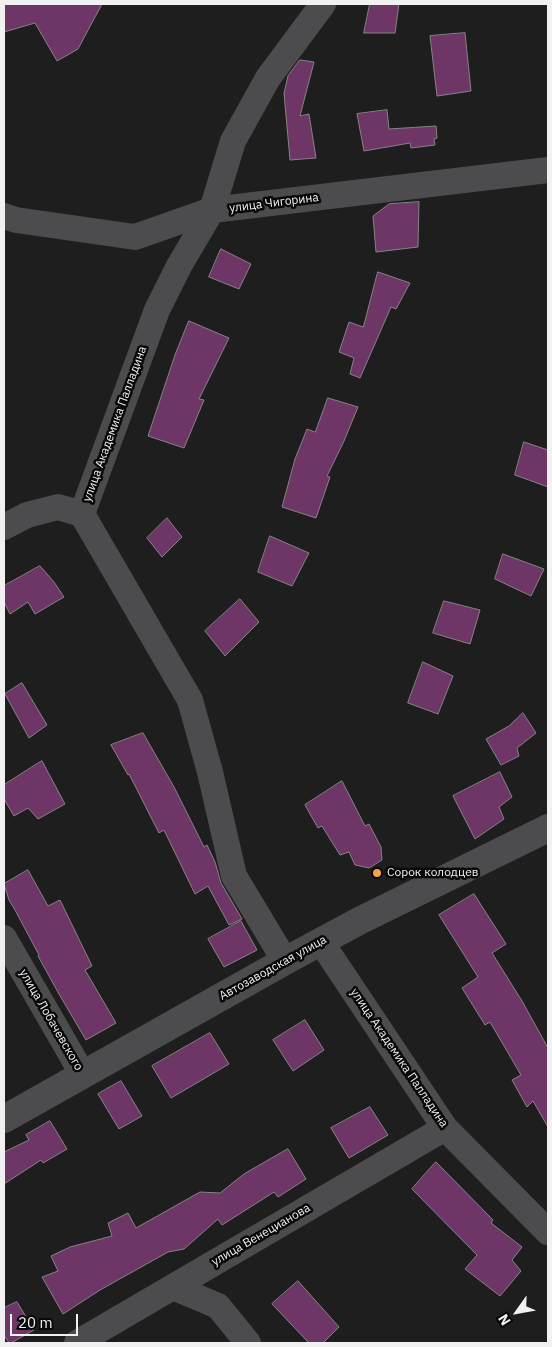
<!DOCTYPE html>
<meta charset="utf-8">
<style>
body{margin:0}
#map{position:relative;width:552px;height:1347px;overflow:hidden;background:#1f1e1f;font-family:"IBM Plex Sans",sans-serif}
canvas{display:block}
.frame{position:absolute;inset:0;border:5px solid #f2f1f2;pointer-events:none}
.north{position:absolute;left:492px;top:1287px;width:50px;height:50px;-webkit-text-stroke:4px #080809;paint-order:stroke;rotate:238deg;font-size:14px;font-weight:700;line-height:20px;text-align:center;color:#f2f1f2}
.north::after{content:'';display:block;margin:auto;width:18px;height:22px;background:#f2f1f2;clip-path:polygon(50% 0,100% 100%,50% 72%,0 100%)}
.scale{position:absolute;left:10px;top:1314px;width:68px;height:22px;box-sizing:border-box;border:2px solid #f2f1f2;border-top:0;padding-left:6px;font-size:15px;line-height:18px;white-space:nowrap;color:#f2f1f2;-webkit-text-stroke:4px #080809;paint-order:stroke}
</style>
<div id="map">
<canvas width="552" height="1347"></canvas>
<div class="frame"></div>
<div class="north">N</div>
<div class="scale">20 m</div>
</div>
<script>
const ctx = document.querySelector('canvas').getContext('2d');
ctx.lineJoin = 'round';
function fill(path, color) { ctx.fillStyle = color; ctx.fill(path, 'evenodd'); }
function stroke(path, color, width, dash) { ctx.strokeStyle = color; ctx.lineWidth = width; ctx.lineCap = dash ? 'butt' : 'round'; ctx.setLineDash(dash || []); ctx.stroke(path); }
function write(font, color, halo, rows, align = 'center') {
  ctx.font = font + ' "IBM Plex Sans",sans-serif'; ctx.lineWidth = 5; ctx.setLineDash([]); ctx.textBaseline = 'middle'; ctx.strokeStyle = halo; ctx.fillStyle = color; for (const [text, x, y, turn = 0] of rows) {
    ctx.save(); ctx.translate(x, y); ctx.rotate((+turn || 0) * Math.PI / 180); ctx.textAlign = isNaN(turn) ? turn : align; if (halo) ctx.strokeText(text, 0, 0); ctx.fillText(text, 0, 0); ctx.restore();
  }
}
const building = new Path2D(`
 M 4,4 L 102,4 L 78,49 L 57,61 L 35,23 L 4,32 Z
 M 370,4 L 399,4 L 395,33 L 364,33 Z
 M 465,33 L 471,91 L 437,96 L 430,36 Z
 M 300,60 L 314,62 L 300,116 L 309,114 L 316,158 L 290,160 L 284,93 L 288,76 Z
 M 387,110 L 389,129 L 436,126 L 437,138 L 434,139 L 435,145 L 411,148 L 410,143 L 364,151 L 357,114 Z
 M 419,202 L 418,247 L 376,252 L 373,216 L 389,204 Z
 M 221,249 L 251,264 L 239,289 L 209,277 Z
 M 378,272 L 410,283 L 396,309 L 391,307 L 360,378 L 350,374 L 354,358 L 339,352 L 349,322 L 363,327 Z
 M 189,321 L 229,338 L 199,399 L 204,400 L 184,448 L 148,436 L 175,355 Z
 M 328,398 L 358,407 L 344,441 L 327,476 L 330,477 L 316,518 L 282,507 L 295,459 L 307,429 L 315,432 Z
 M 524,442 L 548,450 L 548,487 L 515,475 Z
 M 167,518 L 182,537 L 162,557 L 147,538 Z
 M 270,536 L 309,553 L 292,586 L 258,572 Z
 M 503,554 L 544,569 L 531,596 L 495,579 Z
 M 40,566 L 54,582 L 64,597 L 35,614 L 28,602 L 10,614 L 4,602 L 4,586 Z
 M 240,599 L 259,622 L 225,656 L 205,631 Z
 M 444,601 L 480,610 L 470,644 L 433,633 Z
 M 423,662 L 453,676 L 438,714 L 408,703 Z
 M 22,683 L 47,725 L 29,738 L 5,694 Z
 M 523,713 L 536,733 L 517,748 L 519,756 L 501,765 L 486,739 L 509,726 Z
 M 143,733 L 174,787 L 204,847 L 207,845 L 215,862 L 221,883 L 242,919 L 229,925 L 208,886 L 195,894 L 164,830 L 159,833 L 129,774 L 128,775 L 111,745 Z
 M 42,761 L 65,804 L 38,819 L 28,808 L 14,816 L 4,799 L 4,785 Z
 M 500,772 L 512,797 L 499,807 L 504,819 L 475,839 L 453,796 Z
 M 342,781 L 365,826 L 369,824 L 381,847 L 382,860 L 369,868 L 355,865 L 349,852 L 340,855 L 322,826 L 318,828 L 305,805 Z
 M 28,870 L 48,906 L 60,900 L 92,966 L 85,970 L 116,1023 L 86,1040 L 59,994 L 38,956 L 39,955 L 15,910 L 9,900 L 4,884 Z
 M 474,894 L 506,944 L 492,953 L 522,1001 L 548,1048 L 548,1127 L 533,1101 L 527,1107 L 512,1080 L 521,1075 L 490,1022 L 485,1025 L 462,988 L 478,977 L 439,915 Z
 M 241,921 L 257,950 L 224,967 L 208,939 Z
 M 305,1020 L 324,1050 L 293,1071 L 273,1040 Z
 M 210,1033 L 229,1064 L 171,1098 L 152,1066 Z
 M 121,1081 L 142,1116 L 119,1129 L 98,1094 Z
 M 370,1107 L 388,1135 L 349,1158 L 331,1128 Z
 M 50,1121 L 67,1149 L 43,1163 L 41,1160 L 4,1184 L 4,1152 L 29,1140 L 26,1135 Z
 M 288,1149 L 306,1179 L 278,1197 L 274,1192 L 222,1225 L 218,1219 L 184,1249 L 168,1252 L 100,1290 L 63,1314 L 42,1277 L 58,1271 L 51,1256 L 70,1247 L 112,1236 L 108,1223 L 128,1213 L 136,1228 L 200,1192 L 220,1193 L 244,1174 Z
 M 436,1162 L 493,1220 L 491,1223 L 522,1247 L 512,1260 L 521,1271 L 500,1296 L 465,1269 L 477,1255 L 412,1189 Z
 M 298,1281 L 339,1327 L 323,1343 L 309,1343 L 272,1304 Z
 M 17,1302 L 34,1330 L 11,1343 L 9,1343 L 4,1335 L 4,1308 Z`);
fill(building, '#6e3666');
stroke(building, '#868385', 1);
stroke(new Path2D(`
 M 4,216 L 16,220 L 135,237 L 212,210 L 548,170
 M 4,527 L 27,515 L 58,507 L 82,514
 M 4,938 L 83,1075
 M 321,942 L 445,1128 L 548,1232
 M 285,961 L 234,876 L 210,772 L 190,700 L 82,514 L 157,310 L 179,266 L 212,210 L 233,141 L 268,78 L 323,4
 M 173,1287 L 218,1306 L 248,1343
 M 77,1343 L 445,1128`), '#4c4b4d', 26);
stroke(new Path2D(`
 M 4,1119 L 285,961 L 359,921 L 548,828`), '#4c4b4d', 28);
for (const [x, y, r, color] of [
 [377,873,5,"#f5a345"]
]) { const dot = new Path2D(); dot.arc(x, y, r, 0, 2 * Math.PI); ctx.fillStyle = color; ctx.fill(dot); stroke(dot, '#080809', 2); }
write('12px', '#f2f1f2', '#080809', [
 ["улица Чигорина",274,203,-7],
 ["улица Академика Палладина",115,424,-70],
 ["Автозаводская улица",273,968,-29],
 ["улица Лобачевского",51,1020,60],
 ["улица Академика Палладина",399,1058,56],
 ["улица Венецианова",261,1235,-30]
]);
write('12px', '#f2f1f2', '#080809', [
 ["Сорок колодцев",387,873]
], 'left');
</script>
